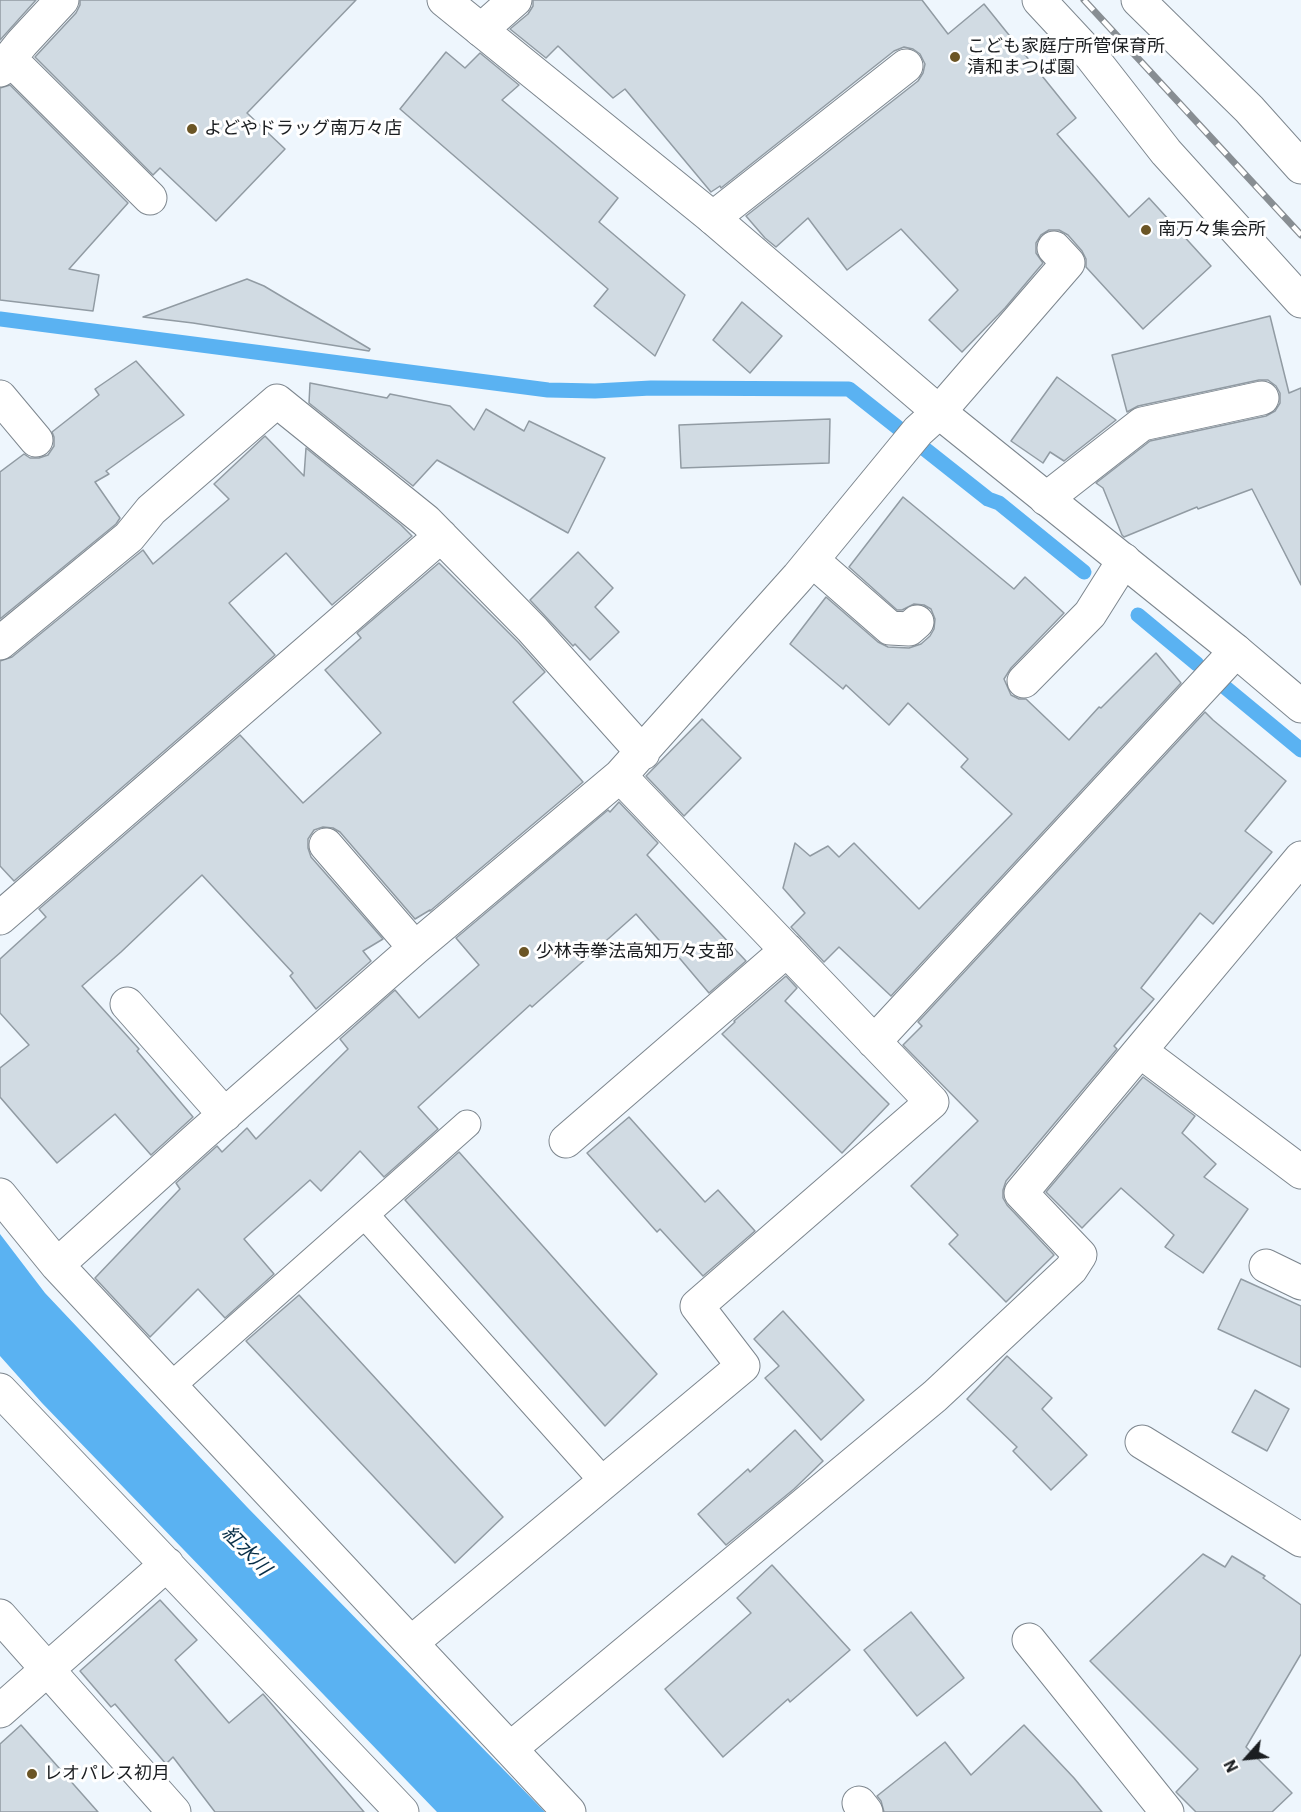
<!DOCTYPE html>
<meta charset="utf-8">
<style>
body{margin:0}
#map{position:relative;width:1301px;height:1812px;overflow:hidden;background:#eef6fd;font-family:"IBM Plex Sans",sans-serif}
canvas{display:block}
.north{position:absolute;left:1217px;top:1728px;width:60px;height:60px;-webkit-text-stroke:4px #fff;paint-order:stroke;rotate:243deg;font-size:16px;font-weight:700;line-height:24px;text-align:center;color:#1b1e21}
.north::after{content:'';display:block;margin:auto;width:21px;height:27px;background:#1b1e21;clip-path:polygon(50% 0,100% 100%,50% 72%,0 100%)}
</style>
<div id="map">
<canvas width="1301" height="1812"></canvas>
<div class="north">N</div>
</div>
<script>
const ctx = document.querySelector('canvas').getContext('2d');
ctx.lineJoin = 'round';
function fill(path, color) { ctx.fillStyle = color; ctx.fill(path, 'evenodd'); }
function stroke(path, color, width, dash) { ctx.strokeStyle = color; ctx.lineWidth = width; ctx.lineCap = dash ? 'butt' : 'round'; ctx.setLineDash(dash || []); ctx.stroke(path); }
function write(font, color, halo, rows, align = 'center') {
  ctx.font = font + ' "IBM Plex Sans","Noto Sans JP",sans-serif'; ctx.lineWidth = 6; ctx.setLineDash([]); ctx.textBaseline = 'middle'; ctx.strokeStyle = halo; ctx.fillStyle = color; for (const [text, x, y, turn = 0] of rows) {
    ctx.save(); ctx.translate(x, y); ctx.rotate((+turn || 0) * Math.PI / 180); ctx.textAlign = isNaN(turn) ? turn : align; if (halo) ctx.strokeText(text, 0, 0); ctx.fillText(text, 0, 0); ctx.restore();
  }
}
fill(new Path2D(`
 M 0,1234 L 45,1293 L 247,1507 L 545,1812 L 437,1812 L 42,1403 L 0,1356 Z`), '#5ab2f2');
stroke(new Path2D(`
 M 0,319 L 548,390 L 595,391 L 651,388 L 849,389 L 988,499 L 999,503 L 1084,572
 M 1138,615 L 1197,664
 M 1226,688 L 1301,750`), '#5ab2f2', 15);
const building = new Path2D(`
 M 0,0 L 36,0 L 0,40 Z
 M 80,0 L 356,0 L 247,113 L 285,149 L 216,221 L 160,168 L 153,175 L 35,57 L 76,13 L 80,5 Z
 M 533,0 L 922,0 L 948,34 L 984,4 L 1076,118 L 1057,134 L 1129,217 L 1149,198 L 1211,266 L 1143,329 L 1086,267 L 1086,259 L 1082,251 L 1068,235 L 1059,230 L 1049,230 L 1041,235 L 1036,243 L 1036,253 L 1043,263 L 1005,308 L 962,352 L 929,320 L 958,290 L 901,229 L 847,270 L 808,218 L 776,247 L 765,238 L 746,216 L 918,81 L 923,73 L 925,64 L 920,54 L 913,49 L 904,47 L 894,51 L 721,188 L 720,186 L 711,192 L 625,89 L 613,98 L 558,46 L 546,58 L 510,29 L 528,14 L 533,6 Z
 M 446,52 L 465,68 L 480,53 L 519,85 L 502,100 L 618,198 L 599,222 L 685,295 L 655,356 L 594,306 L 608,289 L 400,109 Z
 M 10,85 L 128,203 L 69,269 L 99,275 L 93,311 L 0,300 L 0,88 Z
 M 247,279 L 264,286 L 370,349 L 369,351 L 193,323 L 143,317 Z
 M 742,302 L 782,336 L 750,373 L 713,340 Z
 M 1270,316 L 1289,393 L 1301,388 L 1301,585 L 1252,489 L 1198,509 L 1197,507 L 1124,537 L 1122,535 L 1103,488 L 1096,483 L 1150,441 L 1266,416 L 1275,411 L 1280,403 L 1280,393 L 1276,386 L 1268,380 L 1259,380 L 1138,406 L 1127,412 L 1112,355 Z
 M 136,361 L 184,415 L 106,471 L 109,474 L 95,482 L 120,518 L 116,524 L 0,619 L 0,472 L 24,454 L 30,458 L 39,458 L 48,455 L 54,446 L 54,437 L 52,432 L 99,395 L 95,389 Z
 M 1057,377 L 1116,420 L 1064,461 L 1050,452 L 1043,463 L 1011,441 Z
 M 310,383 L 387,398 L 390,394 L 450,406 L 474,430 L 486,409 L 524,431 L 529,421 L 605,458 L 568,533 L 437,460 L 413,486 L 309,403 Z
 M 830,419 L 829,463 L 681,468 L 679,425 Z
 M 265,436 L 304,476 L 306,448 L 401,525 L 412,536 L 332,605 L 286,553 L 229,603 L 275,655 L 14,881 L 0,866 L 0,661 L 12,657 L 143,550 L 153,564 L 229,499 L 214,484 Z
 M 903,497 L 1014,589 L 1025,577 L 1064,613 L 1011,668 L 1004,679 L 1011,695 L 1019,699 L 1026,699 L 1069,740 L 1099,707 L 1101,708 L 1156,653 L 1181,683 L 891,996 L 839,947 L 824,962 L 791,927 L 805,913 L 783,888 L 795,843 L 810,856 L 828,846 L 839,857 L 854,843 L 919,909 L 1012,814 L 961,767 L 968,759 L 908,703 L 889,725 L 846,685 L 843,689 L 790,644 L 826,597 L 878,642 L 888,647 L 909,648 L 921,644 L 930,636 L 934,629 L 935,619 L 931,609 L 924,605 L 914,604 L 902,610 L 897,610 L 849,567 Z
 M 578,552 L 613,588 L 595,607 L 619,632 L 590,660 L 575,644 L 573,646 L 530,600 Z
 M 439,563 L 518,642 L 545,672 L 513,702 L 583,782 L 430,911 L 430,910 L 415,919 L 340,832 L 333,828 L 323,827 L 314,830 L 308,839 L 308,848 L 311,857 L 383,939 L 363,951 L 371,961 L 316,1009 L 290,976 L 293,973 L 202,875 L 121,952 L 82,986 L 139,1049 L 137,1051 L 193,1117 L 151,1155 L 115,1114 L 57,1163 L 0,1097 L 0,1068 L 29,1045 L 0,1013 L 0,959 L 46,917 L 39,909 L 240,735 L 303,803 L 381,733 L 325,670 L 361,638 L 357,633 Z
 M 1205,712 L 1213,720 L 1286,781 L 1245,831 L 1272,852 L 1213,924 L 1200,913 L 1141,988 L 1154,999 L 1114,1046 L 1117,1049 L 1006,1181 L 1003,1190 L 1003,1198 L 1007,1205 L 1054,1255 L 1006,1302 L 949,1244 L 958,1235 L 911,1186 L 978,1121 L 903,1045 L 922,1026 L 918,1022 Z
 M 702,719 L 741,758 L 684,816 L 646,776 Z
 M 619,802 L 658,843 L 647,855 L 746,961 L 709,993 L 676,954 L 673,956 L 636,914 L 532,1007 L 530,1005 L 418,1107 L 438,1129 L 384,1177 L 360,1151 L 321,1191 L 310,1180 L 244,1239 L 274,1274 L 225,1318 L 198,1289 L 150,1337 L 95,1278 L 180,1189 L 176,1183 L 217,1146 L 222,1152 L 247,1128 L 256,1139 L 348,1049 L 340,1039 L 395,990 L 419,1018 L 479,965 L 456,938 L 608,810 L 610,812 Z
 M 786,976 L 797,988 L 785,1001 L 889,1104 L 842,1153 L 722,1034 L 735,1022 L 734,1021 Z
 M 1143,1077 L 1195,1116 L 1182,1133 L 1216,1164 L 1204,1177 L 1248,1209 L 1203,1273 L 1165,1247 L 1174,1235 L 1121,1188 L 1082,1228 L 1046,1192 Z
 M 629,1117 L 705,1202 L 718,1190 L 755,1231 L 703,1276 L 660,1229 L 657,1232 L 587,1153 Z
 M 459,1152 L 657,1374 L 605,1426 L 405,1200 Z
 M 1241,1279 L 1301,1306 L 1301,1367 L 1218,1329 Z
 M 299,1295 L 503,1517 L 455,1563 L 246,1341 Z
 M 783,1311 L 864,1400 L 821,1440 L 765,1378 L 779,1366 L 754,1339 Z
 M 1007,1356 L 1052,1398 L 1042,1409 L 1087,1455 L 1051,1490 L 1013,1451 L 1017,1447 L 967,1399 Z
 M 1255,1390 L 1289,1409 L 1267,1451 L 1232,1432 Z
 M 795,1430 L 823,1461 L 794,1489 L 726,1545 L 698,1514 L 748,1469 L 750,1472 Z
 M 1203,1554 L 1225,1567 L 1232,1556 L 1265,1576 L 1263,1578 L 1301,1605 L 1301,1654 L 1246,1747 L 1292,1793 L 1272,1812 L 1196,1812 L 1176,1792 L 1198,1769 L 1090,1661 Z
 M 772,1565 L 850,1650 L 790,1702 L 788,1699 L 723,1757 L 665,1689 L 751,1613 L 737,1598 Z
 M 160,1600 L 197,1640 L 175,1660 L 229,1723 L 263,1694 L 364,1812 L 215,1812 L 173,1757 L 166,1764 L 115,1704 L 111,1707 L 80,1671 Z
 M 911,1612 L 964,1678 L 917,1716 L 864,1650 Z
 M 21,1725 L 98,1812 L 0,1812 L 0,1744 Z
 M 1024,1725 L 1074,1778 L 1102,1812 L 884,1812 L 881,1801 L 877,1796 L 945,1742 L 971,1775 Z`);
fill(building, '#d1dbe3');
stroke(building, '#919ba3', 1.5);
const service = new Path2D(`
 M 365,1215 L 604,1482
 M 170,1387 L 467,1124`);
const minor = new Path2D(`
 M 1039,0 L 1091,56 L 1166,152 L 1301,301
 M 1138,0 L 1249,109 L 1301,167
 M 481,30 L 515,0
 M 9,58 L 150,198
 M 0,70 L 22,43 L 62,0
 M 713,218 L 906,66
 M 0,397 L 36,440
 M 1046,499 L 1142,424 L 1262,398
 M 812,560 L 890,628 L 909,629 L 917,622
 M 0,643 L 129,537 L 151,510 L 277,401 L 426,521 L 532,629 L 643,753
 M 1024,681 L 1090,614 L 1124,560
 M 326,845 L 415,948
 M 0,918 L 441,536
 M 127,1004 L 225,1115
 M 874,1042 L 1236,651
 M 1140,1051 L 1301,1172
 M 566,1141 L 787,950
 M 0,1195 L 57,1265 L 569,1812
 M 57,1265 L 199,1137 L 415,948 L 620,776 L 798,577 L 918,431 L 939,412 L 1068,263 L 1054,248
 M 1266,1266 L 1301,1283
 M 0,1390 L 402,1812
 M 1142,1442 L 1301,1540
 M 0,1616 L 174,1812
 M 1029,1640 L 1167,1812
 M 411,1643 L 743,1366 L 697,1306 L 932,1102 L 620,776
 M 0,1711 L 167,1564
 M 510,1749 L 935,1396 L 1071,1269 L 1080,1255 L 1021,1193 L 1301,858
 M 859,1803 L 866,1812`);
const tertiary = new Path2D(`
 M 444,0 L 713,218 L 939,412 L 1236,651 L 1301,706`);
stroke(service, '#7d868e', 29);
stroke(minor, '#7d868e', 35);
stroke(tertiary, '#7d868e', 35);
stroke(service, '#fff', 27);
stroke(minor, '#fff', 33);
stroke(tertiary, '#fff', 33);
const rail = new Path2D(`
 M 1084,0 L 1301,235`);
stroke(rail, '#888e93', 7);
stroke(rail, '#fff', 4.5, [14]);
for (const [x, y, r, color] of [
 [955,57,6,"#6b5525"],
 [192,129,6,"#6b5525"],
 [1146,230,6,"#6b5525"],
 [524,952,6,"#6b5525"],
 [32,1774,6,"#6b5525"]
]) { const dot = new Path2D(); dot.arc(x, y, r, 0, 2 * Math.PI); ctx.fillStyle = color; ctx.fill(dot); stroke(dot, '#fff', 2); }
write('18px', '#1b1e21', '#fff', [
 ["こども家庭庁所管保育所",967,47],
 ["清和まつば園",967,68],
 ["よどやドラッグ南万々店",204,129],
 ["南万々集会所",1158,230],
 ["少林寺拳法高知万々支部",536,952],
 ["レオパレス初月",44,1774]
], 'left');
write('italic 20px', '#062d46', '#fff', [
 ["紅水川",246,1551,46]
]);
</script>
